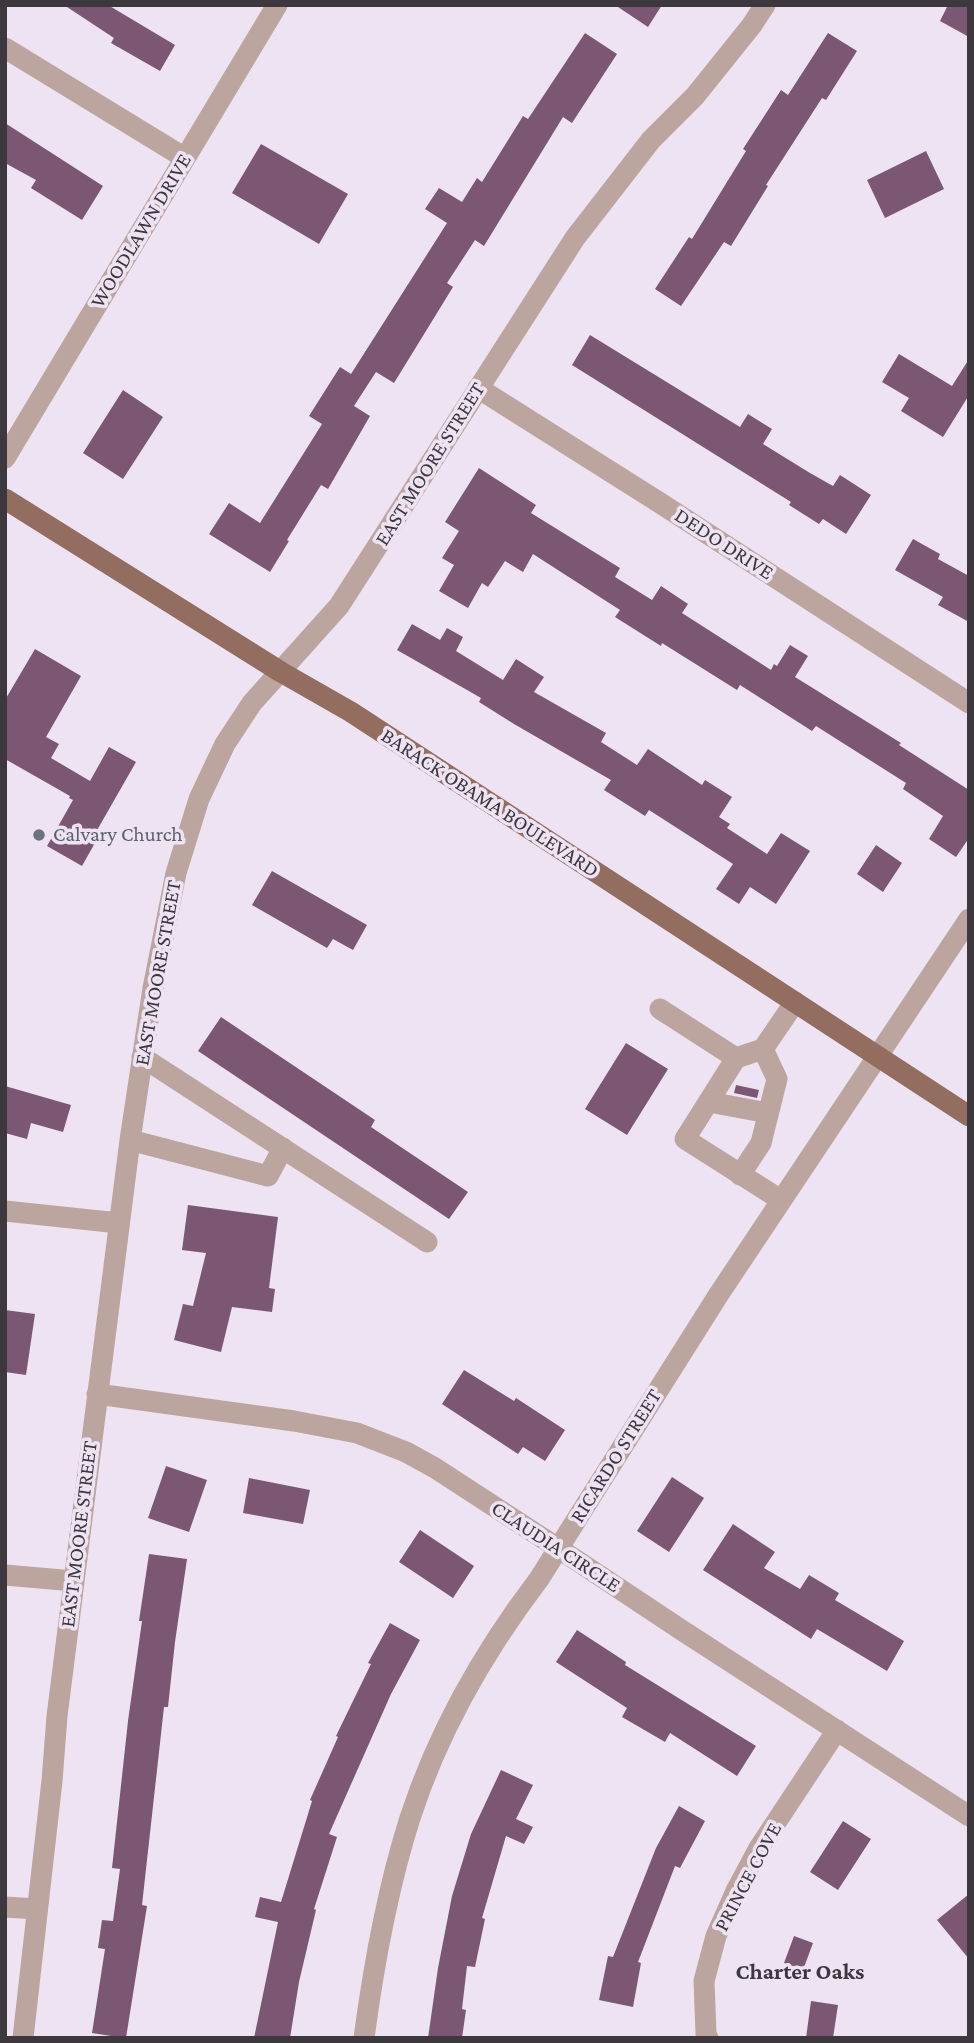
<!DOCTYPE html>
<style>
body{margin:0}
#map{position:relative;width:974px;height:2043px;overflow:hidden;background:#eee3f3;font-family:"Crimson Pro",serif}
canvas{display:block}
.frame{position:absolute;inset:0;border:7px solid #3c383e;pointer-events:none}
</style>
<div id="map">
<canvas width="974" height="2043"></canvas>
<div class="frame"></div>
</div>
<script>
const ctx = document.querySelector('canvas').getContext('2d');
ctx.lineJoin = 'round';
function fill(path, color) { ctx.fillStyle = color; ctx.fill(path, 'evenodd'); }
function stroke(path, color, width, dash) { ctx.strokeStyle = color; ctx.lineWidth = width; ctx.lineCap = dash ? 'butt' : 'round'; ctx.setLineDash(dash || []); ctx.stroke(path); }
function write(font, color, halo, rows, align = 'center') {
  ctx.font = font + ' "Crimson Pro",serif'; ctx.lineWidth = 7; ctx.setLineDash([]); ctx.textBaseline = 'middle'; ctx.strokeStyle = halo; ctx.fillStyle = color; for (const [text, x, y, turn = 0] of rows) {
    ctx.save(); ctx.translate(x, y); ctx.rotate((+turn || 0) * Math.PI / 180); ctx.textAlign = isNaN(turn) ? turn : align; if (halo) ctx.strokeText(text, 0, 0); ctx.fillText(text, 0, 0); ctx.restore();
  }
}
fill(new Path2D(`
 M 64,5 L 108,5 L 175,45 L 160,71 L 111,43 L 114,38 Z
 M 615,5 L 662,5 L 648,27 Z
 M 948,5 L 969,5 L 969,37 L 940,21 Z
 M 585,33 L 617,54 L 572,123 L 563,117 L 484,246 L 475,240 L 447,283 L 453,287 L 394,383 L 376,372 L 354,406 L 370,416 L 328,489 L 321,485 L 287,540 L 289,541 L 270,572 L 209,534 L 229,503 L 260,523 L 322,424 L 309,416 L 340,367 L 351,374 L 447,223 L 425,209 L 439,188 L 462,202 L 477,178 L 482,182 L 523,116 L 528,119 Z
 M 828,33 L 857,51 L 826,100 L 822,98 L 766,185 L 768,186 L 731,246 L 724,242 L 681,306 L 655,289 L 689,237 L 692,239 L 746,151 L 743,149 L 781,90 L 788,95 Z
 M 5,123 L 103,186 L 82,220 L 31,188 L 36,180 L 5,163 Z
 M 261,144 L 348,194 L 319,244 L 232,193 Z
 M 926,151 L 944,189 L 885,218 L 867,180 Z
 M 590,335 L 740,427 L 748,414 L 772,429 L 763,444 L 810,473 L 833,486 L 840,475 L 871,495 L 846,534 L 823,519 L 819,524 L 789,505 L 791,502 L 572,365 Z
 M 899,354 L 952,386 L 969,359 L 969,395 L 943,437 L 901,411 L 909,398 L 882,382 Z
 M 123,390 L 163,417 L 123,479 L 83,453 Z
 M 479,468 L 536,505 L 531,513 L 620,568 L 615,577 L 652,600 L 661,586 L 688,604 L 682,613 L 771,670 L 774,664 L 777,666 L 790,645 L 808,656 L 795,677 L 901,743 L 899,745 L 969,790 L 969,838 L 956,857 L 929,839 L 943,816 L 903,789 L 906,783 L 816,726 L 812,731 L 740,685 L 737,690 L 662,643 L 661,646 L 615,617 L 620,610 L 533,554 L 523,572 L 505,561 L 488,587 L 482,583 L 468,608 L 439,591 L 454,565 L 442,558 L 459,531 L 445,522 Z
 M 913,539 L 940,554 L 938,559 L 969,576 L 969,622 L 938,605 L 943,597 L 895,570 Z
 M 412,624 L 440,640 L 447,628 L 463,637 L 456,651 L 503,680 L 516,659 L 544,677 L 534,692 L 606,733 L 601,742 L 637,765 L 648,749 L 702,785 L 705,780 L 732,797 L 719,817 L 730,824 L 727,828 L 767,854 L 781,833 L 810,851 L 776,904 L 750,887 L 739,904 L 716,889 L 733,864 L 649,810 L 645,816 L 604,790 L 611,780 L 514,724 L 479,702 L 481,698 L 397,650 Z
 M 35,649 L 81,676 L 46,737 L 59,744 L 51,758 L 90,781 L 109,747 L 136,762 L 96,832 L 100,834 L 82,866 L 47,846 L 73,800 L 69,798 L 70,796 L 5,759 L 5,700 Z
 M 876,845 L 902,863 L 883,892 L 857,874 Z
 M 272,871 L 367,925 L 353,950 L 333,939 L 327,948 L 252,905 Z
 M 221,1017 L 375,1120 L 371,1127 L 468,1192 L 449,1219 L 198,1051 Z
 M 626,1043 L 668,1069 L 627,1135 L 585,1109 Z
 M 736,1085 L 759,1090 L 757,1098 L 734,1093 Z
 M 5,1086 L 71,1105 L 63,1132 L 31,1123 L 27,1139 L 5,1133 Z
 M 188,1205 L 278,1217 L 269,1288 L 275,1289 L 272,1312 L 232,1307 L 221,1352 L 174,1340 L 183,1304 L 193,1306 L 206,1253 L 182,1250 Z
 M 5,1310 L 35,1314 L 26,1375 L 5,1372 Z
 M 464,1370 L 514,1401 L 516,1398 L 565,1430 L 545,1461 L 523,1447 L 518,1454 L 442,1404 Z
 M 166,1466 L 207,1480 L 189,1532 L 148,1518 Z
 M 672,1477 L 704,1498 L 669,1552 L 637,1531 Z
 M 249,1478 L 310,1490 L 303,1524 L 243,1513 Z
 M 733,1524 L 775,1552 L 764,1568 L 800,1589 L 809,1575 L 839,1593 L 835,1600 L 904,1641 L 887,1671 L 817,1629 L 811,1639 L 703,1570 Z
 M 420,1530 L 474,1566 L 453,1598 L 399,1562 Z
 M 149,1554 L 187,1559 L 175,1642 L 168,1707 L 164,1707 L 142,1905 L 147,1906 L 126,2038 L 124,2038 L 92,2033 L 105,1949 L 98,1948 L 102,1920 L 113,1921 L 120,1869 L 112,1868 L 128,1721 L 142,1621 L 139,1621 Z
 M 390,1623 L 420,1640 L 391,1694 L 329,1834 L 337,1837 L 314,1909 L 316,1910 L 299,1982 L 290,2038 L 254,2038 L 278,1922 L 255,1917 L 260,1897 L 281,1902 L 312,1801 L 310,1800 L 338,1737 L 336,1736 L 371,1664 L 368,1663 Z
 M 577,1630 L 626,1662 L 625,1665 L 756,1746 L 737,1776 L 670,1733 L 665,1742 L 622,1717 L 627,1708 L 556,1662 Z
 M 501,1770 L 533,1785 L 516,1819 L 533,1827 L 524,1844 L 506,1836 L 482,1918 L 485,1919 L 475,1967 L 467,1966 L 462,2009 L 466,2010 L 462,2038 L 428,2038 L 438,1968 L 452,1896 L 471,1834 Z
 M 679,1806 L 705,1821 L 680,1868 L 675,1866 L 638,1962 L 641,1963 L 633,2007 L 599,2000 L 608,1956 L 613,1957 L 656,1848 Z
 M 843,1821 L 871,1839 L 838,1890 L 810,1872 Z
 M 969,1894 L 969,1959 L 937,1920 Z
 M 794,1936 L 813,1943 L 803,1970 L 784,1963 Z
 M 811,2001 L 838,2005 L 833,2038 L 806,2038 Z`), '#7b5773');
stroke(new Path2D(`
 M 5,48 L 185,158
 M 478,388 L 657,501 L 969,703
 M 5,458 L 277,5
 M 660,1009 L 736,1058
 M 142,1057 L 427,1242
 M 709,1102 L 768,1113
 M 130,1140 L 268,1176 L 283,1148
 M 740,1175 L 761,1143 L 777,1079 L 763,1049
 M 781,1200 L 685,1139 L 736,1058 L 763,1049 L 795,1002
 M 5,1211 L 119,1223
 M 97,1394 L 294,1421 L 357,1433 L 406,1452 L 435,1468 L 558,1548 L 683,1631 L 969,1816
 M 5,1575 L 74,1581
 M 5,1907 L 37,1909
 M 23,2038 L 52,1781 L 57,1716 L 130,1140 L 153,988 L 176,873 L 199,799 L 225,744 L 252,703 L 339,606 L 575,238 L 651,140 L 695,96 L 752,25 L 765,5
 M 364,2038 C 374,1963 387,1890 410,1818 C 438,1732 485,1650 539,1579 L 719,1294 L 969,919
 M 708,2038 L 706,2034 L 704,1981 L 716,1936 L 736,1891 L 759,1848 L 837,1730`), '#bca59e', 21);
stroke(new Path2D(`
 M 5,499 L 281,672 L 351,712 L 969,1116`), '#946d61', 21);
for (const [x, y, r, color] of [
 [39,835,7,"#6b7280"]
]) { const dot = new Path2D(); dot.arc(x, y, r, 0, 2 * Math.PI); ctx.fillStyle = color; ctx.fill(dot); stroke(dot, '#eee3f3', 2.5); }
write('21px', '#3c383e', '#eee3f3', [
 ["WOODLAWN DRIVE",141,231,-59],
 ["EAST MOORE STREET",430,464,-58],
 ["DEDO DRIVE",724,544,33],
 ["BARACK OBAMA BOULEVARD",490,803,33],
 ["EAST MOORE STREET",158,973,-80],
 ["RICARDO STREET",616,1456,-58],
 ["EAST MOORE STREET",79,1534,-83],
 ["CLAUDIA CIRCLE",556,1547,33],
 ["PRINCE COVE",748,1877,-62]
]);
write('21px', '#5b616d', '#eee3f3', [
 ["Calvary Church",53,835]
], 'left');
write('bold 23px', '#3c383e', '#eee3f3', [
 ["Charter Oaks",800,1972]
]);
</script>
